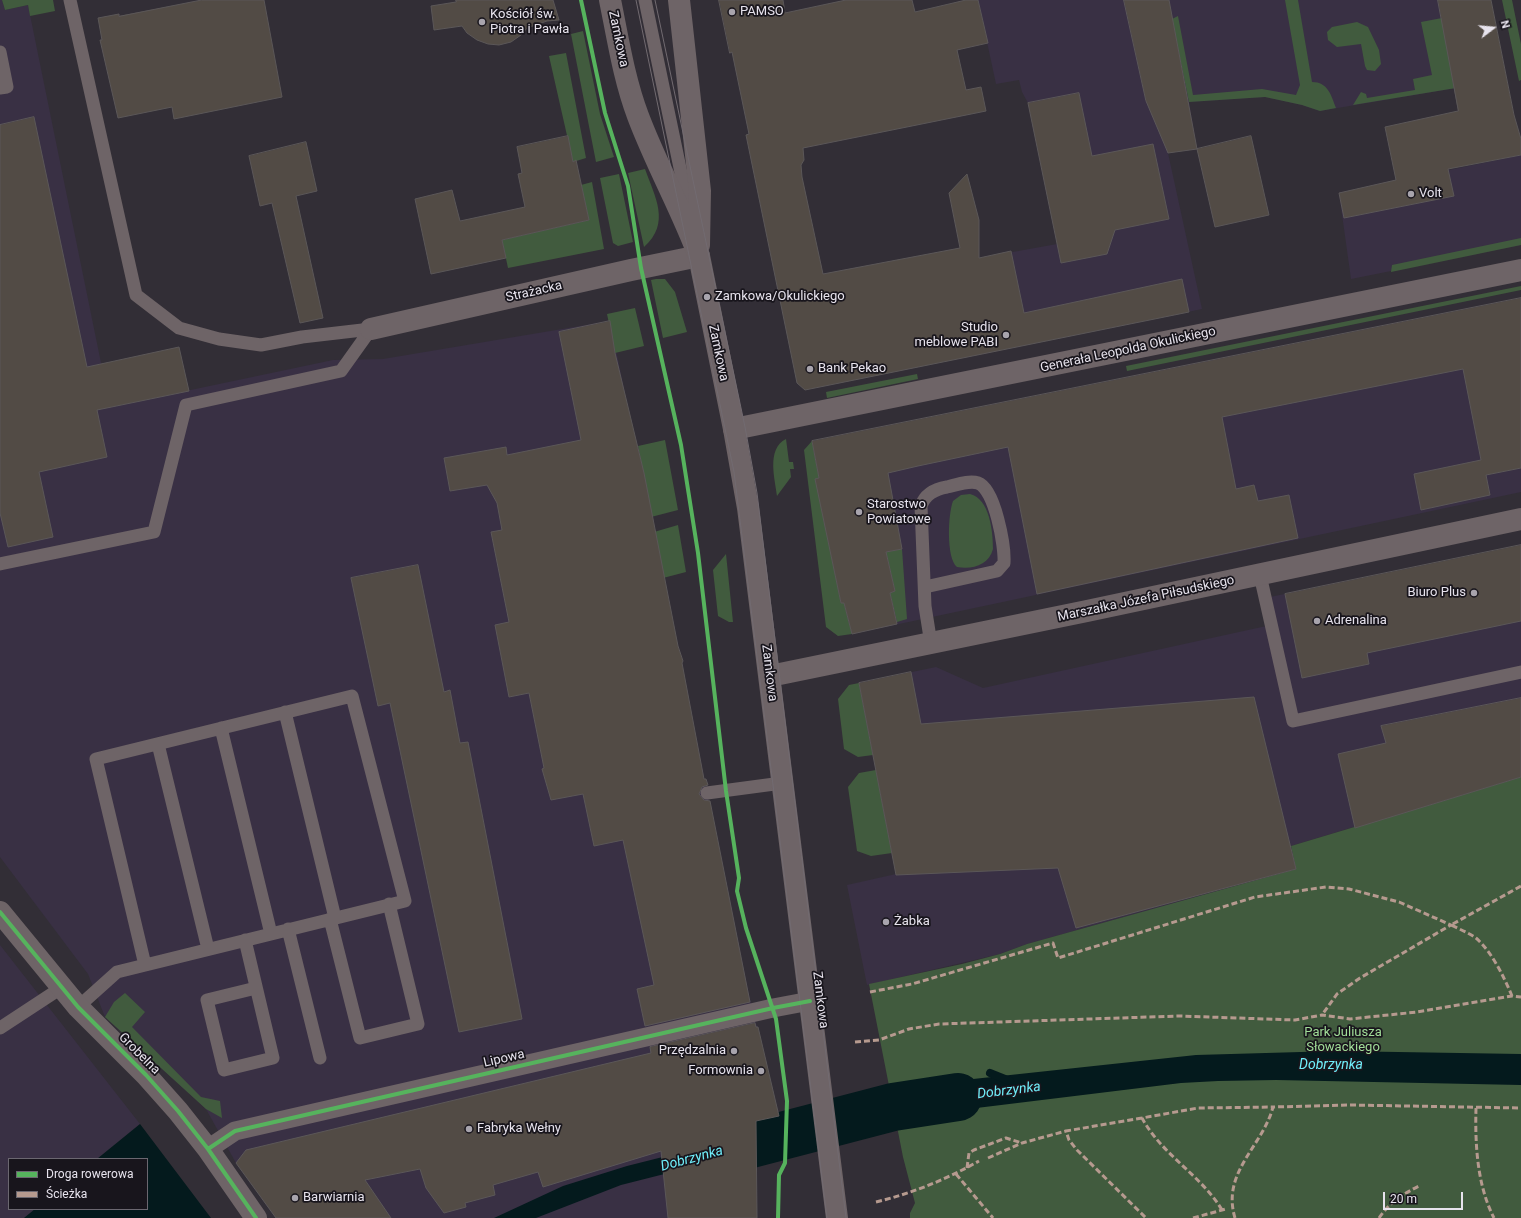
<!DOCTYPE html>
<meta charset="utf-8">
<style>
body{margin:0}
#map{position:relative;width:1521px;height:1218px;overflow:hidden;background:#322e36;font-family:Roboto,sans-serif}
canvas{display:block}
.legend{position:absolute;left:8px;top:1158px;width:140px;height:52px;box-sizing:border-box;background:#18151c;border:1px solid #6b6770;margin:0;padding:5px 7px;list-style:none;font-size:12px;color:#e7e3ed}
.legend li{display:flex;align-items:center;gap:8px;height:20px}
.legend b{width:20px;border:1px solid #6b6770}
.north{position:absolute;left:1473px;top:8px;width:40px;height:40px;-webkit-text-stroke:3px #18151c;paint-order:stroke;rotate:74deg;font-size:11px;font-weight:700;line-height:16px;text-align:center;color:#e7e3ed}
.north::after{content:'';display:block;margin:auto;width:14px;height:18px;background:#e7e3ed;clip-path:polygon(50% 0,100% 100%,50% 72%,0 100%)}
.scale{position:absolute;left:1383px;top:1192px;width:80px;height:18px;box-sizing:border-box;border:2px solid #e7e3ed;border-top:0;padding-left:5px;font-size:12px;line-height:14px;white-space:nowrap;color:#e7e3ed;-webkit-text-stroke:3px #18151c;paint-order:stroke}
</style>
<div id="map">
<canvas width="1521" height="1218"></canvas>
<ul class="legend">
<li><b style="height:5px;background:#56b35d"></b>Droga rowerowa</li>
<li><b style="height:5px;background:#b69a8f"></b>Ścieżka</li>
</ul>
<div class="north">N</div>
<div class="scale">20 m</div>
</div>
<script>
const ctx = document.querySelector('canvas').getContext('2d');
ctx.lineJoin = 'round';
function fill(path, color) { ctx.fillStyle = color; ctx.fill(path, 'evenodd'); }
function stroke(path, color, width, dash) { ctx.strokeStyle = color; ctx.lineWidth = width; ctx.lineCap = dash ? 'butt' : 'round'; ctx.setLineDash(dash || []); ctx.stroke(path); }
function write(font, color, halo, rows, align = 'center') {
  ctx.font = font + ' Roboto,sans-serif'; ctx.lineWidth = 3.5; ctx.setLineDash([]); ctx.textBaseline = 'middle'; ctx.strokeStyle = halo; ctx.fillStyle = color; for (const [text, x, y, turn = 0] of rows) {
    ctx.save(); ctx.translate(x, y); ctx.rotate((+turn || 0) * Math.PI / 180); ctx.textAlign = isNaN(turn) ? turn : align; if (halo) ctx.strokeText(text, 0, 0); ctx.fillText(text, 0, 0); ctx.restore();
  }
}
fill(new Path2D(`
 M 0,0 L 2,0 L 5,10 L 28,5 L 110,407 L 333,360 L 383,359 L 610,321 L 749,995 L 779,1116 L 756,1162 L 757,1218 L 276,1218 L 236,1163 L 206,1109 L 105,1017 L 88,974 L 0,857 Z
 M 978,0 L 1491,0 L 1506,77 L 1456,88 L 1320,111 L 1302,105 L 1265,97 L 1189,102 L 1197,149 L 1168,153 L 1202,309 L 982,354 L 963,261 L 1057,244 L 1028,103 L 1022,92 L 1019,80 L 996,84 Z
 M 1521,155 L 1521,245 L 1351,279 L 1339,193 Z
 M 1521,298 L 1521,492 L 852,634 L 844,603 L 841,603 L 815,479 L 819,478 L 812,441 Z
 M 1521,546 L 1521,779 L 1479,789 L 1291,846 L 1296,869 L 1027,944 L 1000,954 L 867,985 L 847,885 L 896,874 L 859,683 L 936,667 L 983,688 L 1271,625 L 1265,598 Z
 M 0,945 L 140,1124 L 97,1159 L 9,1159 L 9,1209 L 35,1209 L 24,1218 L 0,1218 Z`), '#393044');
fill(new Path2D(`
 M 2,0 L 53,0 L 55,11 L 30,16 L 28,5 L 5,10 Z
 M 1285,0 L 1298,0 L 1312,82 C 1328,82 1331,95 1336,108 L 1320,111 L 1302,105 L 1265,97 L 1189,102 L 1172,19 L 1178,16 L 1193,95 L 1262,89 L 1296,95 L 1300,85 Z
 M 1502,0 L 1512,0 L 1521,44 L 1521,80 L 1519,81 Z
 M 1442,18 L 1456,88 L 1353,105 L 1361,92 L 1366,94 L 1367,98 L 1415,90 L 1413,79 L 1432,75 L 1421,22 Z
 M 1357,22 L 1368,27 L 1379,50 L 1381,64 L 1375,71 L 1367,70 L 1365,66 L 1361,44 L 1337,47 L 1328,40 L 1327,32 L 1332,27 Z
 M 583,31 L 600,114 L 614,157 L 596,162 L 571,34 Z
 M 566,53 L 586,158 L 573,162 L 549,56 Z
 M 645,169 C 655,197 671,223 644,247 L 628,173 Z
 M 619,174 L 633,242 L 618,246 L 613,243 L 600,178 Z
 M 592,182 L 604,249 L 508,268 L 502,240 L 589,220 L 581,185 Z
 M 1521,238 L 1521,245 L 1391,272 L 1392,265 Z
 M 656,279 L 665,279 L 675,292 L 687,332 L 663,338 L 651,280 Z
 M 1521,286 L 1521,290 L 1127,371 L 1126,366 Z
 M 635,308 L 644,346 L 615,353 L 607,314 Z
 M 917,374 L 918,379 L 827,398 L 826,392 Z
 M 786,439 L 789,462 L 793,462 L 794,469 L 790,469 L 791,477 L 777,496 C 775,479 766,449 786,439 Z
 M 665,440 L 678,510 L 651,517 L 638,446 Z
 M 812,441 L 819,478 L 816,479 L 841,603 L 844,603 L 852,634 L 838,636 L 826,627 L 804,450 Z
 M 970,494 C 990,499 993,532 993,549 C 989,565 972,570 957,567 C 946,558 948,514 953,501 L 961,495 Z
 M 678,525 L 686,572 L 663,578 L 654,532 Z
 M 902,549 L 907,619 L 897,622 L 890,593 L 895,591 L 886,552 Z
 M 726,554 L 733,622 L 729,622 L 718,616 L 713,570 Z
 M 859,683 L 873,755 L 858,757 L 844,749 L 838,699 L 849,685 Z
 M 876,770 L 892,853 L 871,856 L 857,851 L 848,787 L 859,773 Z
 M 1521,777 L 1521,1218 L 910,1218 L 910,1213 L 915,1203 L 903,1157 L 869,984 L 962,964 L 1000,954 L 1027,944 L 1296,869 L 1291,846 Z
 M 125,993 L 145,1012 L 132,1027 L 201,1097 L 220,1101 L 222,1118 L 206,1109 L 105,1017 L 114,1002 Z`), '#415b3e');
fill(new Path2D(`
 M 1336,1051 L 1521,1054 L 1521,1085 L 1276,1080 L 1218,1081 L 1181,1083 L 952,1111 L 898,1128 L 890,1090 C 904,1085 928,1090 936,1083 L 1196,1055 Z
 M 140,1124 L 211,1218 L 24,1218 L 35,1209 L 147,1209 L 147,1159 L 97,1159 Z
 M 766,1131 L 771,1147 L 621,1185 L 536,1218 L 494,1218 L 563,1186 L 627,1166 Z`), '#041a1d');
stroke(new Path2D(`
 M 990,1073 L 1010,1081`), '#041a1d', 8);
stroke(new Path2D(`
 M 705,1156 L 893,1107 L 958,1097`), '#041a1d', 48);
const building = new Path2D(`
 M 202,0 L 264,0 L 282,97 L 174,119 L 172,107 L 118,118 L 100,40 L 102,40 L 98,18 L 119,14 L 119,16 Z
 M 456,0 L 553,0 L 559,20 L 547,21 L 527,28 L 521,35 L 511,42 L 499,45 L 488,44 L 477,40 L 467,33 L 462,26 L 434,30 L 431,6 L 456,2 Z
 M 719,0 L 783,0 L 785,13 L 846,0 L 912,0 L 915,12 L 966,0 L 978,0 L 988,43 L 957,50 L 966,90 L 981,87 L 986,111 L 803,148 L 804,160 L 801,165 L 802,177 L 823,274 L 960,248 L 949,193 L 967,174 L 979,220 L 979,258 L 1011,251 L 1024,313 L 1182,279 L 1189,312 L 805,390 L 797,383 L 746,135 L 749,134 L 732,52 L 730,53 Z
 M 1124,0 L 1169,0 L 1197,149 L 1168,153 L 1146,101 Z
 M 1438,0 L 1491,0 L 1514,115 L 1521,139 L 1521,155 L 1448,169 L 1454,196 L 1344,218 L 1339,193 L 1396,180 L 1385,127 L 1458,111 Z
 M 1079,93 L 1092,156 L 1153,144 L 1169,219 L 1115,230 L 1107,254 L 1061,263 L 1028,103 Z
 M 34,117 L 87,367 L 179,347 L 189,391 L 97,410 L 107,457 L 39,472 L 53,537 L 8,547 L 0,513 L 0,125 Z
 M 568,136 L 573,162 L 576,160 L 589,220 L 502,240 L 506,258 L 431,274 L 415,199 L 452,190 L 460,221 L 525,207 L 518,174 L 522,173 L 517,147 Z
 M 1251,136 L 1269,215 L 1215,227 L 1197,149 Z
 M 306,142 L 317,191 L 296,196 L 323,318 L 300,323 L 272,203 L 260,206 L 249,156 Z
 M 1521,298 L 1521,468 L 1486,475 L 1490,495 L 1421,510 L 1414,474 L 1481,460 L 1463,369 L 1222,417 L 1236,489 L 1254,485 L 1258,501 L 1289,495 L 1298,538 L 1037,594 L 1008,447 L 918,466 L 888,473 L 902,549 L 886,552 L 895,591 L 890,593 L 897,624 L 852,634 L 844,603 L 841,603 L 815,479 L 819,478 L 812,441 Z
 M 610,321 L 615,353 L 644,473 L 678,646 L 683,661 L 682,663 L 704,779 L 706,779 L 708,785 L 702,787 L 699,794 L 704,800 L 710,801 L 750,1002 L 645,1026 L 637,989 L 654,985 L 623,840 L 594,846 L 583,794 L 551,800 L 542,769 L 544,768 L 529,693 L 509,697 L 495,625 L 509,622 L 491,532 L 502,530 L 497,503 L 487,485 L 450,491 L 444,458 L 506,447 L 507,455 L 581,440 L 559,332 Z
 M 1521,545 L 1521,621 L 1367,653 L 1369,664 L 1302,678 L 1285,594 Z
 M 418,565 L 444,692 L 450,690 L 460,743 L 468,742 L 522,1019 L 459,1032 L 390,703 L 378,706 L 351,578 Z
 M 911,672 L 921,724 L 1254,697 L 1296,869 L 1076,928 L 1058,868 L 896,875 L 859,683 Z
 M 1521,698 L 1521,777 L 1355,828 L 1338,754 L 1386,743 L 1381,726 Z
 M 755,1023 L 756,1027 L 758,1027 L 779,1116 L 756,1121 L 757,1218 L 668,1218 L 661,1151 L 543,1187 L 538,1172 L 493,1185 L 495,1195 L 465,1203 L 466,1207 L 444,1213 L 426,1188 L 420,1169 L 365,1180 L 391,1218 L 276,1218 L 236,1163 L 246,1150 L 651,1053 L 650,1047 Z`);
fill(building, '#524b45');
stroke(building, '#5b5758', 1);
stroke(new Path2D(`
 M 70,0 L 136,295 L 179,328 L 219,339 L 261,345 L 302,337 L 371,329
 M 645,0 L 690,216
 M 0,52 L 7,87 L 0,88
 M 0,564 L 154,532 L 186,405 L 341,371 L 371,329
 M 1260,575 L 1293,721 L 1521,672
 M 925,587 L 997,571 L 1004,563 C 1005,546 995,489 978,483 C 969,480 956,485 947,487 C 935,489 925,494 921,506 L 925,606 L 931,644
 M 285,712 L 335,918
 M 221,728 L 271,934
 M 158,744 L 208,949
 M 707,793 L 782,783
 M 330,919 L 360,1038 L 418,1024 L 389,904
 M 288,929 L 320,1058
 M 245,940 L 273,1058 L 224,1070 L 207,1000 L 256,988
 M 78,1007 L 117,972 L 405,901 L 352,696 L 96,759 L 145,965
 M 0,1028 L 61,988`), '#6e6467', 13);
stroke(new Path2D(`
 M 208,1149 L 235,1131 L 773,1008 L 810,1001`), '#6e6467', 19);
stroke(new Path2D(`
 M 371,329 L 631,270 L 699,256
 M 734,429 L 1521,270
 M 0,912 L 78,1007 L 146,1075 L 178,1111 L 208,1149 L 256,1218`), '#6e6467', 22);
stroke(new Path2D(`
 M 610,0 C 618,39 624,79 638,116 C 656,164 681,208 699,256 L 734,429 L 748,508 L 837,1218
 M 679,0 L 700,191 L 699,245
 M 770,676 L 1087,611 L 1521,519`), '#6e6467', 22);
stroke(new Path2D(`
 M 636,0 L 734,472 L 827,1218
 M 655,0 L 745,427 L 757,493 L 846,1218`), '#726b71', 1);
stroke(new Path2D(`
 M 870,992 L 912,984 L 1053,943 L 1058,958 L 1255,897 L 1326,887 L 1349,889 L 1399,902 L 1451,925 L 1360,978 L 1337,994 L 1322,1015
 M 1512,996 C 1504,977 1492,952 1476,938 C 1469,933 1459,929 1451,925 L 1521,886
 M 855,1042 L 879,1040 L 909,1029 L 939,1024 L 1179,1016 L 1295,1020 L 1322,1015 L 1350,1019 L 1417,1012 L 1512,996 L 1521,997
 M 1476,1108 C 1475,1144 1477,1185 1494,1218
 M 1142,1118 L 1066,1131 L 1069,1140 L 1077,1150 L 1146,1218
 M 988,1158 L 1022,1143 L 1066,1131
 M 967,1168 L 969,1153 L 974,1150 L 1006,1138 L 1022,1143
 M 956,1174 L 993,1218
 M 876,1202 C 913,1193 945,1180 979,1161
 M 1222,1210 C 1201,1175 1162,1155 1142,1118 L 1198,1108 L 1273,1107
 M 1193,1218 L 1226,1209
 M 1235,1218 C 1221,1172 1263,1146 1273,1107 L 1351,1105 L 1521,1108
 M 1379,1218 C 1389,1203 1403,1194 1419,1186`), '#b69a8f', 3, [6, 3]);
stroke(new Path2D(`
 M 581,0 L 605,113 L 628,186 L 641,268 L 681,445 L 698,553 L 726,791 L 739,878 L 737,891 L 746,928 L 776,1019 L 787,1101 L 785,1163 L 779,1175 L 778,1218
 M 0,912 L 78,1007 L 146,1075 L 178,1111 L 208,1149 L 256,1218
 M 208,1149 L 235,1131 L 773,1008 L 810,1001`), '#56b35d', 4);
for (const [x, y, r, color] of [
 [732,12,4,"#a8a4ad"],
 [482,22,4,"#a8a4ad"],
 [1411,194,4,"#a8a4ad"],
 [707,297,4,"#a8a4ad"],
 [1006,335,4,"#a8a4ad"],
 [810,369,4,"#a8a4ad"],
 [859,512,4,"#a8a4ad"],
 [1474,593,4,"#a8a4ad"],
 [1317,621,4,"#a8a4ad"],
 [886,922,4,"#a8a4ad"],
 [734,1051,4,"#a8a4ad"],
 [761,1071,4,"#a8a4ad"],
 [469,1129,4,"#a8a4ad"],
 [295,1198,4,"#a8a4ad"]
]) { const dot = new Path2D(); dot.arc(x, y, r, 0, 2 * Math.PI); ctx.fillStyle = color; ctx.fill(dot); stroke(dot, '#18151c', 1.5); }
write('13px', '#e7e3ed', '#18151c', [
 ["PAMSO",740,12],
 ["Kościół św.",490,15],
 ["Piotra i Pawła",490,30],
 ["Volt",1419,194],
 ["Zamkowa/Okulickiego",715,297],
 ["Studio",998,328,"right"],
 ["meblowe PABI",998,343,"right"],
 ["Bank Pekao",818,369],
 ["Starostwo",867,505],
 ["Powiatowe",867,520],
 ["Biuro Plus",1466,593,"right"],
 ["Adrenalina",1325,621],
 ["Żabka",894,922],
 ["Przędzalnia",726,1051,"right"],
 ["Formownia",753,1071,"right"],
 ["Fabryka Wełny",477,1129],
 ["Barwiarnia",303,1198]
], 'left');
write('13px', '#e7e3ed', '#18151c', [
 ["Zamkowa",618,39,78],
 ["Strażacka",534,292,-13],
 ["Generała Leopolda Okulickiego",1128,350,-12],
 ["Zamkowa",718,353,78],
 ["Marszałka Józefa Piłsudskiego",1146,599,-12],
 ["Zamkowa",769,673,83],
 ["Zamkowa",820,1000,83],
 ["Grobelna",139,1054,45],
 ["Lipowa",504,1059,-13]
]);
write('13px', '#a1dd98', '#18151c', [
 ["Park Juliusza",1343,1033],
 ["Słowackiego",1343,1048]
]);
write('italic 14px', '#70eefa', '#18151c', [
 ["Dobrzynka",1331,1065],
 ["Dobrzynka",1009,1091,-7],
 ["Dobrzynka",692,1159,-15]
]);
</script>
